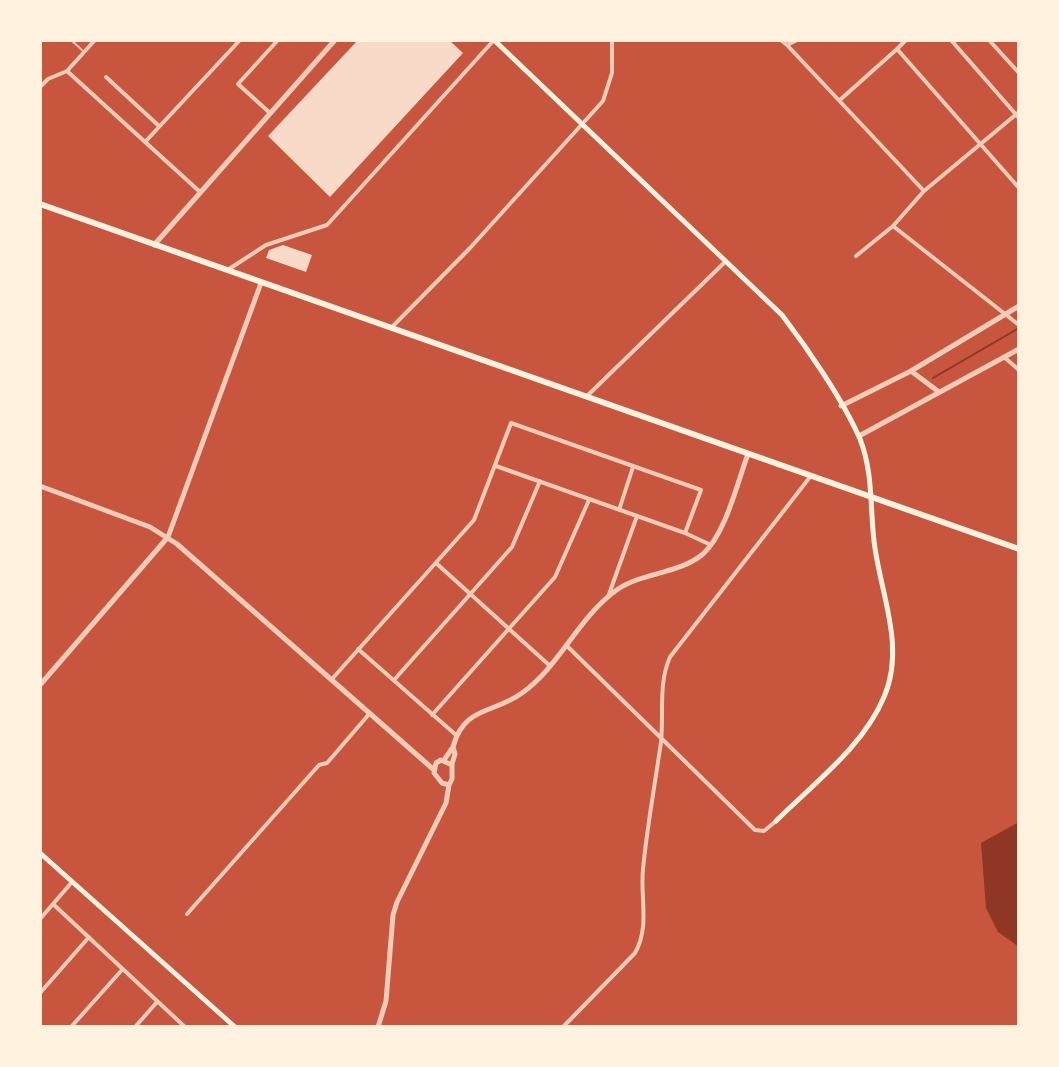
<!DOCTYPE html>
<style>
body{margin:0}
#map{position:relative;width:1059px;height:1067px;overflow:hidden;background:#c8553d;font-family:"Varela Round",sans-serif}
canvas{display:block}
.frame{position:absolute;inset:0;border:42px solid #fff3e0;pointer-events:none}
</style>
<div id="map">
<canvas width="1059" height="1067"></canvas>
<div class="frame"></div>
</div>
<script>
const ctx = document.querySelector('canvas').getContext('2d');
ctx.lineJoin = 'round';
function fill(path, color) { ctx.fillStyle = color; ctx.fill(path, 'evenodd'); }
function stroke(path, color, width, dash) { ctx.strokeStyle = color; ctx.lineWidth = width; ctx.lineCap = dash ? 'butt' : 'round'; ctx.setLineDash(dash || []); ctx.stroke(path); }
fill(new Path2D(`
 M 1019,822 L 1019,947 L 998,932 L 986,908 L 981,843 Z`), '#8f3625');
stroke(new Path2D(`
 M 933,378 L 1019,328`), '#8f3625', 2);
fill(new Path2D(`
 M 358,40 L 449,40 L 463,53 L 330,197 L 268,136 Z
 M 283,245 L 312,255 L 306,272 L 266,258 L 269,250 Z`), '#f7dbc8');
stroke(new Path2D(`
 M 71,40 L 82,50`), '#f1ccb7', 2);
stroke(new Path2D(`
 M 95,40 L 67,71 L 199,191
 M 781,40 L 787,45 L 797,40
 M 951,40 L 1019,118
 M 989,40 L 1019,73
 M 787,45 L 924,191 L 893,226 L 856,256
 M 897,49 L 906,40
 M 106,77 L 159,126
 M 40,87 L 48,79 L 67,71
 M 841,99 L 897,49 L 1019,188
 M 270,113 L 238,84 L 278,40
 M 145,142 L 240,40
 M 924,191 L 1019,112
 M 893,226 L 1019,325
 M 229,269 L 266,245 L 327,225 L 494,40
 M 391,328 L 470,248 L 603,101 L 612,73 L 612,40
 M 1004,357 L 1019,370
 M 587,396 L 726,261
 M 496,466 L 685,533 L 711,545
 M 619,510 L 633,467
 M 436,563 L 549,665
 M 608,597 L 637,516
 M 566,645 L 755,830 L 764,831 L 776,821
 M 358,649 L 456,735
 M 332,679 L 474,520 L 511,423 L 701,490 L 685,533
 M 394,680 L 512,547 L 540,481
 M 432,715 L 555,577 L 589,500
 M 53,904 L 185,1027
 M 187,914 L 319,765 L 327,763 L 370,713
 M 40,919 L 72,882
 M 40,993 L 89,937
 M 71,1027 L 121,971
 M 135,1027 L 157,1002
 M 563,1027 L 635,953 C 650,927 640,898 643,869 C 647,827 655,784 661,742 C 664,713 658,684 670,657 L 810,477`), '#f1ccb7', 4);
stroke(new Path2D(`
 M 154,245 L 335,40
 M 911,371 L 939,392
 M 841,406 L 911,371 L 1019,306
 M 859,436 L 1019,349
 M 40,486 L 150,527 L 177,544 L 433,769
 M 40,685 L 168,537 L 261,283
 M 453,747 C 464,706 493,714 522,693 C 560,666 579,616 618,589 C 644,572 679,574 703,554 C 726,533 737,483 748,454
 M 441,760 L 452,765 L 452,779 L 449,785 L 442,783 L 434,773 L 436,763 Z
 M 444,760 L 453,747 L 455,754 L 452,764
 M 378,1027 L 386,1001 L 393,915 L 397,902 L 446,803 L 449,785`), '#f1ccb7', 5);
stroke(new Path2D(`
 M 494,40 L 782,315 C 808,349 843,400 860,439 C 873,472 870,506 874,541 C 880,593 906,646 884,697 C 863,747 814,783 776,821
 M 40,853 L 235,1027`), '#fff3e0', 5);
stroke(new Path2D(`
 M 40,204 L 1019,549`), '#fff3e0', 6);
</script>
